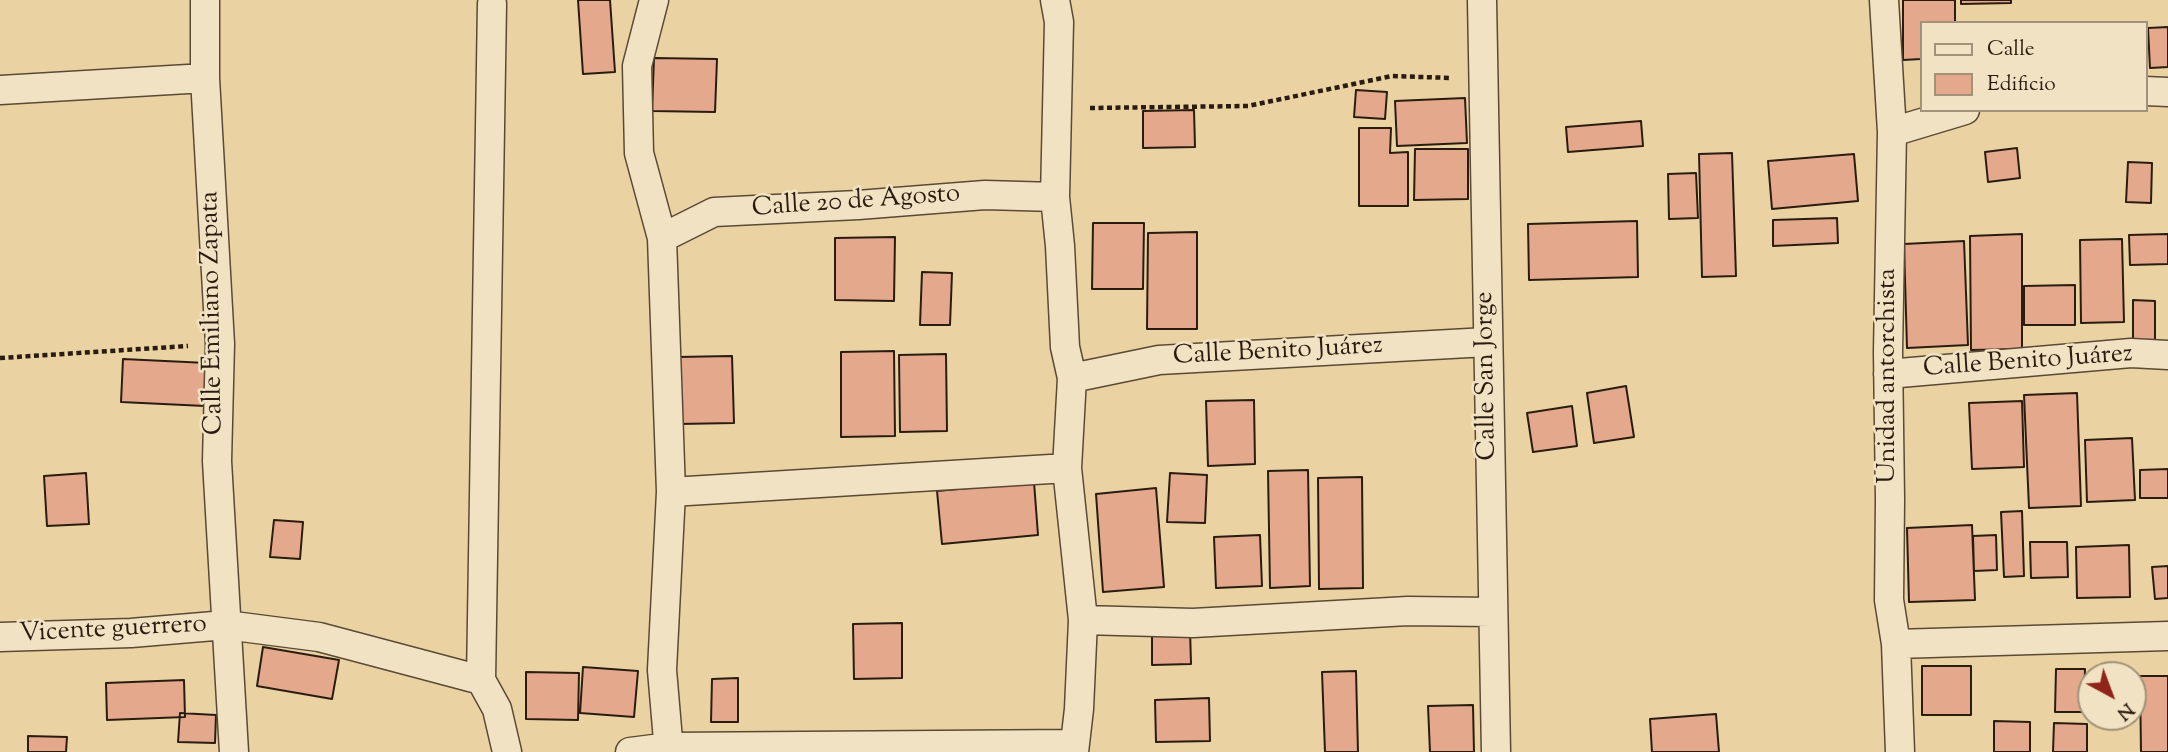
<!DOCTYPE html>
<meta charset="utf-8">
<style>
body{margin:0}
#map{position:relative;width:2168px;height:752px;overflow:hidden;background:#ead2a3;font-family:"Sorts Mill Goudy",serif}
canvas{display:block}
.legend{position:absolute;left:1920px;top:21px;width:228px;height:91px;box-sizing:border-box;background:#f1e2c3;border:2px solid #a1937b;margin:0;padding:9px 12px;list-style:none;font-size:21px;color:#2a1d10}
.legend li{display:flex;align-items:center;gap:14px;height:35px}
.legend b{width:35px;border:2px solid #a1937b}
.north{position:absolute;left:2077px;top:661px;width:70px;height:70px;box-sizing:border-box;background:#f1e2c3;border:2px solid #a1937b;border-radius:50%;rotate:139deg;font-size:19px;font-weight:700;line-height:28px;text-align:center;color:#2a1d10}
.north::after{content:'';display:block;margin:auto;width:24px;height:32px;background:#8f2418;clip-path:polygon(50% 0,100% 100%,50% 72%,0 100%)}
</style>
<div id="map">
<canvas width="2168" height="752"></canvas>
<ul class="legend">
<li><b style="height:9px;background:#f1e2c3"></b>Calle</li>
<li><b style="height:19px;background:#e4a98c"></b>Edificio</li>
</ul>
<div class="north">N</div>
</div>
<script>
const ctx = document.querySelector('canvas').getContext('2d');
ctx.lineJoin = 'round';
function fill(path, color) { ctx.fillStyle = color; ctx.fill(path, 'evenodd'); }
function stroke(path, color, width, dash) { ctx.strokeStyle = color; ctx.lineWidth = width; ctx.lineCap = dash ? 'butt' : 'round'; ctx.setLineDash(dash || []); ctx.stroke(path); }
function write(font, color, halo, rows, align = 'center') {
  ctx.font = font + ' "Sorts Mill Goudy",serif'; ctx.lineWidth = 5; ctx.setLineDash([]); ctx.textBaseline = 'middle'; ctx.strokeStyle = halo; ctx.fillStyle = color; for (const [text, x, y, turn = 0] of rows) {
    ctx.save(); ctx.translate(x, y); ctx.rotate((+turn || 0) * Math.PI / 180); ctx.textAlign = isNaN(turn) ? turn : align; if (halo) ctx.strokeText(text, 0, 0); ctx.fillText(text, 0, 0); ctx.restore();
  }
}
const building = new Path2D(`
 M 578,0 L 610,0 L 615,72 L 583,74 Z
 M 1903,0 L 1955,0 L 1955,23 L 1921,23 L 1921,59 L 1903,60 Z
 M 1961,0 L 2011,0 L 2011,3 L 1961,4 Z
 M 2168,27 L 2168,67 L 2150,68 L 2148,28 Z
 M 654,58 L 717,59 L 715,112 L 652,111 Z
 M 1356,90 L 1387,92 L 1385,119 L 1354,117 Z
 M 1465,98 L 1467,143 L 1397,146 L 1395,101 Z
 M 1194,110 L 1195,147 L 1143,148 L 1143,111 Z
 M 1641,121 L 1643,146 L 1568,152 L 1566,127 Z
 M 1359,128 L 1391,128 L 1390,153 L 1408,152 L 1408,206 L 1359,206 Z
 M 2017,148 L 2020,178 L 1988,182 L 1985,152 Z
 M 1415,149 L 1468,149 L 1468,199 L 1414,200 Z
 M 1732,153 L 1736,276 L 1702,277 L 1699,154 Z
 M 1854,154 L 1858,201 L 1772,209 L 1768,161 Z
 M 2128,162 L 2152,163 L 2151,203 L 2126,202 Z
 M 1696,173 L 1698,218 L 1669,219 L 1668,174 Z
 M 1837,218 L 1838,243 L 1773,246 L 1773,220 Z
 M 1637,221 L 1638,277 L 1529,280 L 1528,224 Z
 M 1093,223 L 1144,223 L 1143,289 L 1092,289 Z
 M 1197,232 L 1197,329 L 1147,329 L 1148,233 Z
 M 2022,234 L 2022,349 L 1971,350 L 1970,236 Z
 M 2168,234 L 2168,264 L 2130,265 L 2129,235 Z
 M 895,237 L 894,301 L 835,300 L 835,238 Z
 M 2122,239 L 2124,322 L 2081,323 L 2080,240 Z
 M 1964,241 L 1968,345 L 1907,348 L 1904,244 Z
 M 922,272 L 952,273 L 950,325 L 920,325 Z
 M 2075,285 L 2075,325 L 2024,325 L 2024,286 Z
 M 2133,300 L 2155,301 L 2155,344 L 2133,344 Z
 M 894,351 L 895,436 L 841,437 L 841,352 Z
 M 946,354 L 947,431 L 900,432 L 899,355 Z
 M 732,356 L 734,423 L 678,424 L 677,357 Z
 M 123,359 L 207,363 L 205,406 L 121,402 Z
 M 1626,386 L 1634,437 L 1594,443 L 1587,393 Z
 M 2077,393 L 2081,506 L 2029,508 L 2024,395 Z
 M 1254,400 L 1255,464 L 1208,466 L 1206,401 Z
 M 2022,401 L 2024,467 L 1972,469 L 1969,403 Z
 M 1572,406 L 1577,446 L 1533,452 L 1527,413 Z
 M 2132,438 L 2135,500 L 2087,502 L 2085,440 Z
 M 2168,469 L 2168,498 L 2140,498 L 2140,470 Z
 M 1308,470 L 1310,586 L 1270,588 L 1268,471 Z
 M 86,473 L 89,524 L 47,526 L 44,476 Z
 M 1170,473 L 1207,475 L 1205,523 L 1167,522 Z
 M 1362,477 L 1363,588 L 1319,589 L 1318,478 Z
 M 1034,482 L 1038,535 L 942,544 L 937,491 Z
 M 1156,488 L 1164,587 L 1103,592 L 1096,494 Z
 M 2022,511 L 2024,576 L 2004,577 L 2001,512 Z
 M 274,520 L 303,522 L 300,559 L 270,557 Z
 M 1972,525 L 1975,600 L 1909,602 L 1907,528 Z
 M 1260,535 L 1262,586 L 1216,588 L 1214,537 Z
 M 1996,535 L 1997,570 L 1974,571 L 1973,536 Z
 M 2030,542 L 2067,542 L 2068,577 L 2031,578 Z
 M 2129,545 L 2130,597 L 2077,598 L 2076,547 Z
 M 2168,566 L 2168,598 L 2155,599 L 2152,567 Z
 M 902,623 L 902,678 L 854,679 L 853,624 Z
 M 1190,629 L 1191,664 L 1152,665 L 1152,630 Z
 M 263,647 L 339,660 L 332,699 L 257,686 Z
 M 1922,666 L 1971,666 L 1971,715 L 1922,715 Z
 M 583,667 L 638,671 L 634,717 L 580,713 Z
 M 2056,669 L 2085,669 L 2084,712 L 2055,712 Z
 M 1356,671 L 1358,752 L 1325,752 L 1322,672 Z
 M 526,672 L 579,673 L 578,720 L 526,719 Z
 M 2140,676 L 2168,676 L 2168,752 L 2141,752 Z
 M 738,678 L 738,722 L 711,722 L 712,679 Z
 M 184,680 L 185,717 L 107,720 L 106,683 Z
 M 1209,698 L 1210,741 L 1156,742 L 1155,700 Z
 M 1473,705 L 1474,752 L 1430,752 L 1428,706 Z
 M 180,713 L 216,715 L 215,743 L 178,742 Z
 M 1716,714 L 1719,752 L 1652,752 L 1650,719 Z
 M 1994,721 L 2030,722 L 2030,752 L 1994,752 Z
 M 2054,723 L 2087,724 L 2087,752 L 2053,752 Z
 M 28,736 L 67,737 L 66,752 L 28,752 Z`);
fill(building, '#e4a98c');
stroke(building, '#2a1d10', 2);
const street = new Path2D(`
 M 205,0 L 205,78 L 220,344 L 217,461 L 234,752
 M 654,0 L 637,66 L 639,153 L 662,238 L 671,492 L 662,670 L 669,752
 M 1055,0 L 1059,22 L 1055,197 L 1060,246 L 1065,347 L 1072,378 L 1067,468 L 1083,620 L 1079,709 L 1074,752
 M 1482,0 L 1496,752
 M 1884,0 L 1892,132 L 1888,352 L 1890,500 L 1889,600 L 1896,644 L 1900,752
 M 492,4 L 481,680 L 497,709 L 507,752
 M 0,90 L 205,78
 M 2145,91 L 2168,92
 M 1892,132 L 1965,110
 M 662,238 L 714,212 L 858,205 L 985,195 L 1055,197
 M 1888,374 L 2131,353 L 2168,355
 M 1072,378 L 1159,360 L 1487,342
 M 671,492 L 1067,468
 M 1083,620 L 1193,623 L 1408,611 L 1492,612
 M 0,637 L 131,633 L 226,625 L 319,637 L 481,680
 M 1896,644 L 2168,636
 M 630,752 L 669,747 L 1074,744`);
stroke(street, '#5a4a35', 31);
stroke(new Path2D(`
 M 1090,108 L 1248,106 L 1392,76 L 1452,78
 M 0,358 L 188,346`), '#2a1d10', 4.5, [5, 3.5]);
stroke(street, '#f1e2c3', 28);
write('26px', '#2a1d10', '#f1e2c3', [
 ["Calle 20 de Agosto",856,203,-4],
 ["Calle Emiliano Zapata",214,313,-91],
 ["Calle Benito Juárez",1278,353,-3],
 ["Calle Benito Juárez",2028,363,-4],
 ["Calle San Jorge",1488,376,-91],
 ["Unidad antorchista",1890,376,-90],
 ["Vicente guerrero",113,631,-3]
]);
</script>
